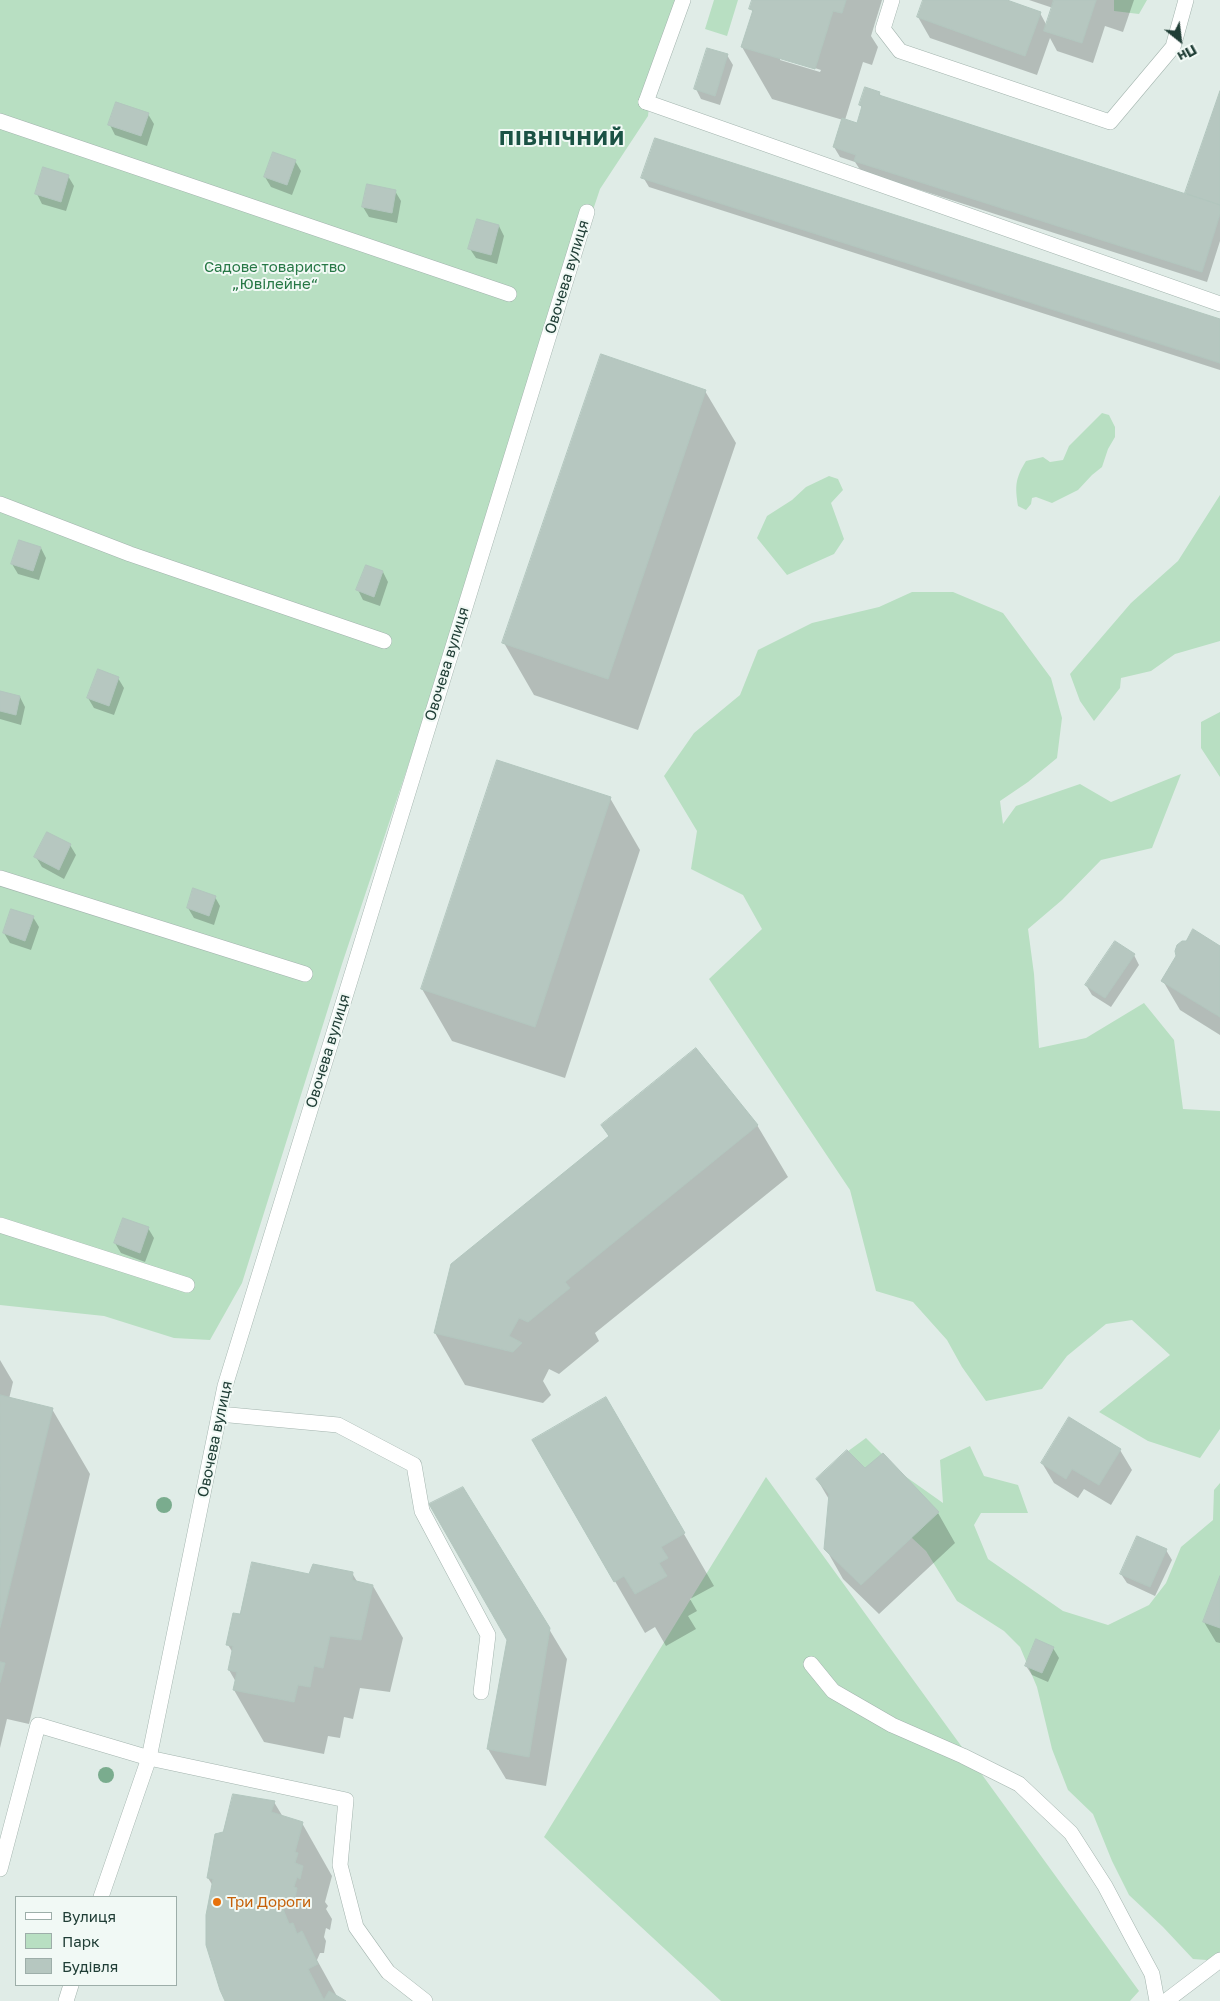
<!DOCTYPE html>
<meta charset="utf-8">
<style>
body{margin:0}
#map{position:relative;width:1220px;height:2001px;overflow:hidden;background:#e0ece7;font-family:"Golos Text",sans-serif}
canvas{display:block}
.legend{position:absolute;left:15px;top:1896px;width:162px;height:90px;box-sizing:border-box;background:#f1f9f5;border:1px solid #9daea9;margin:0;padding:6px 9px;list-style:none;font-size:15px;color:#203e36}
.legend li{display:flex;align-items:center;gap:10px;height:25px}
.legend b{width:25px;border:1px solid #9daea9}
.north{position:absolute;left:1155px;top:15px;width:50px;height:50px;-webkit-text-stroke:4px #f1f9f5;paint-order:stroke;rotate:151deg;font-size:14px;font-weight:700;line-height:20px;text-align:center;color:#203e36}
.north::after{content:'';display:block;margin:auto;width:18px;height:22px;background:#203e36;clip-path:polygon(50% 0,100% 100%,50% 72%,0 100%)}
</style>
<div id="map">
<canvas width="1220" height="2001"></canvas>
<ul class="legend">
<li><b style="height:6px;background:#fff"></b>Вулиця</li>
<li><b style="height:14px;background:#b8dfc2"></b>Парк</li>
<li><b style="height:14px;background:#b6c7c0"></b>Будівля</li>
</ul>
<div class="north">Пн</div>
</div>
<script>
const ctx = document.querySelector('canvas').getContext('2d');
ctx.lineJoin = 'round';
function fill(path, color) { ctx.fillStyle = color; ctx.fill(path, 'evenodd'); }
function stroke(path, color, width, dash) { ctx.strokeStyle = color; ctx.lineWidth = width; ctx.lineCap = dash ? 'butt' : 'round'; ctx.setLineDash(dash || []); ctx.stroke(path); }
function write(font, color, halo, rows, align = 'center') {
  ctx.font = font + ' "Golos Text",sans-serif'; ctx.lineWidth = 4; ctx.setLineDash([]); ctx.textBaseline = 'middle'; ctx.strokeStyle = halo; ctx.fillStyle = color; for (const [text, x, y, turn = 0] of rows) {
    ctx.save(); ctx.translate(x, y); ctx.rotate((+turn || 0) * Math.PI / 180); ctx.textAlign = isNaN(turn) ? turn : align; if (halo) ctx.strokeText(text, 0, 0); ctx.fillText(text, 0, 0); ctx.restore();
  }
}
fill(new Path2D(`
 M 0,0 L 680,0 L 653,66 L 648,116 L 600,189 L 342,964 L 242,1283 L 210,1340 L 174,1338 L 104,1316 L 0,1305 Z
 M 714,0 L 738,0 L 727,36 L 705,29 Z
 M 1114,0 L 1147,0 L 1139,14 L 1114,11 Z
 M 1102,413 L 1109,415 L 1115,427 L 1115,437 L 1108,449 L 1102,467 L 1092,475 L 1078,490 L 1052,503 L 1036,497 L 1032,498 L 1031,504 L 1026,510 L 1018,506 C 1015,486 1015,479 1026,461 L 1043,457 L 1050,462 L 1063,460 L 1069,446 Z
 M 829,476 L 838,479 L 843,490 L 831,503 L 844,539 L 834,554 L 787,575 L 757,538 L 767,516 L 792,500 L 806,487 Z
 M 1220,495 L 1220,641 L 1175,654 L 1151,671 L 1121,678 L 1120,688 L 1094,721 L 1080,701 L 1070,674 L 1131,603 L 1178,561 Z
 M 912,592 L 953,592 L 1003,613 L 1051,678 L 1062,718 L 1057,758 L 1028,782 L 1000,801 L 1003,824 L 1016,806 L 1080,784 L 1111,802 L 1181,774 L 1152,848 L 1101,860 L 1062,900 L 1028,929 L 1034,974 L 1039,1048 L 1086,1038 L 1144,1003 L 1174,1040 L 1183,1109 L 1220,1111 L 1220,1429 L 1200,1458 L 1148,1441 L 1099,1412 L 1170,1355 L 1132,1320 L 1106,1324 L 1067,1356 L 1042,1389 L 986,1401 L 962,1367 L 947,1340 L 913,1302 L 876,1291 L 850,1190 L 709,979 L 762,929 L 743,895 L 691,869 L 697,831 L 664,776 L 694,733 L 740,695 L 758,650 L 812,623 L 879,607 Z
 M 1220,712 L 1220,777 L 1201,748 L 1201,722 Z
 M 866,1438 L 902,1474 L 943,1503 L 940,1460 L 970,1446 L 984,1476 L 1018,1485 L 1028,1513 L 981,1513 L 974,1525 L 988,1559 L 1063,1611 L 1108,1625 L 1149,1605 L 1166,1583 L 1181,1547 L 1213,1520 L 1214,1490 L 1220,1483 L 1220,1961 L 1193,1959 L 1163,1927 L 1129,1895 L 1112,1861 L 1093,1814 L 1068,1790 L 1052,1749 L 1037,1687 L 1020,1647 L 1004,1631 L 957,1601 L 926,1551 L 870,1499 L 840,1457 Z
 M 766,1477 L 1139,1991 L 1130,2001 L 721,2001 L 544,1837 Z`), '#b8dfc2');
fill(new Path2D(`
 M 753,0 L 882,0 L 871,36 L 878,47 L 872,65 L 863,62 L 845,120 L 858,125 L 863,109 L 860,105 L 879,93 L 882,97 L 1188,196 L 1187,193 L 1220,94 L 1220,241 L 1207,282 L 861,171 L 855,162 L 840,157 L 834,147 L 843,120 L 772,99 L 742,47 L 753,13 L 751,9 ZM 780,57 L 821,70 L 820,72 L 780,60 Z
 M 925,0 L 1003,0 L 1040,13 L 1047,26 L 1053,8 L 1029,0 L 1134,0 L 1123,32 L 1105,26 L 1093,63 L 1057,51 L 1050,38 L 1037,75 L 930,38 L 918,17 Z
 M 727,55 L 733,65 L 720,105 L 701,99 L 696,89 Z
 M 148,114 L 154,124 L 147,146 L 115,135 L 110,125 Z
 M 295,161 L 301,171 L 292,195 L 271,187 L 265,177 Z
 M 68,176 L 74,186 L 66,211 L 42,204 L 37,194 Z
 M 643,177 L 1220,320 L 1220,370 L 649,187 Z
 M 395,191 L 401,201 L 397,223 L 369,217 L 363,207 Z
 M 499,226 L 504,236 L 497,264 L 476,258 L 470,249 Z
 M 705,391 L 736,443 L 638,730 L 534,695 L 504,643 Z
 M 20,542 L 41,548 L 46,558 L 39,580 L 18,574 L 12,564 Z
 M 383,572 L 388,582 L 380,606 L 363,600 L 358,590 Z
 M 118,678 L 124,688 L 114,715 L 94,708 L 88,698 Z
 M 0,692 L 20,697 L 25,707 L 21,725 L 0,719 Z
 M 610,798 L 640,850 L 565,1078 L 452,1041 L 422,989 Z
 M 70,845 L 76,855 L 64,879 L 42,867 L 36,857 Z
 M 215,897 L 220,906 L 214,925 L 194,918 L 188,908 Z
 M 33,917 L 39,927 L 31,950 L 10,943 L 4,933 Z
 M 1220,947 L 1220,1035 L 1180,1010 L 1163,981 Z
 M 1134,955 L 1139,965 L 1111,1007 L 1092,995 L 1086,985 Z
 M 603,1125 L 757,1125 L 788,1177 L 595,1333 L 599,1341 L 559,1374 L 549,1369 L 543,1381 L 551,1395 L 543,1403 L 465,1385 L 435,1333 L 609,1137 Z
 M 148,1228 L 154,1238 L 145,1262 L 121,1253 L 115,1243 Z
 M 0,1360 L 13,1382 L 9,1399 L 52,1409 L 90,1474 L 29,1724 L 7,1719 L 0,1748 Z
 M 606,1399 L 714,1586 L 690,1599 L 697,1611 L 688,1616 L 696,1629 L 666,1646 L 655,1627 L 645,1633 L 533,1440 Z
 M 1120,1450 L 1132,1470 L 1111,1505 L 1084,1489 L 1078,1498 L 1054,1483 L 1042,1463 Z
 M 865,1470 L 938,1513 L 955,1543 L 879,1614 L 843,1579 L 826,1549 L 830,1501 L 817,1479 Z
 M 1166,1550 L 1172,1560 L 1155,1596 L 1127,1583 L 1121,1574 Z
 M 352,1573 L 358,1583 L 373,1586 L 403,1638 L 390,1692 L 360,1688 L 353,1719 L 344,1717 L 340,1738 L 328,1736 L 324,1754 L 264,1742 L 234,1690 L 236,1682 L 229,1670 L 233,1653 L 228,1645 L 241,1615 L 310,1575 Z
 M 1220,1579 L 1220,1643 L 1216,1642 L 1204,1622 Z
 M 549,1629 L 567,1659 L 546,1786 L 506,1779 L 488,1749 Z
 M 1053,1648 L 1059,1658 L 1048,1682 L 1032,1675 L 1026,1666 Z
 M 274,1802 L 283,1817 L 302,1823 L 332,1876 L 325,1902 L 328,1906 L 326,1909 L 332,1919 L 330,1930 L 326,1928 L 324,1937 L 326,1941 L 324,1953 L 320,1953 L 317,1960 L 338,1998 L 343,2001 L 227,2001 L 213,1886 L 208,1878 L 217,1835 L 224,1833 Z`), '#0003');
const building = new Path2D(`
 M 752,0 L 846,0 L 842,13 L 833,11 L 815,69 L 741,47 L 753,10 L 749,9 Z
 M 923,0 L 1007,0 L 1041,12 L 1025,56 L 917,17 Z
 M 1054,0 L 1096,0 L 1082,43 L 1044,31 Z
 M 707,48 L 728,54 L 715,96 L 694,89 Z
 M 865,87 L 880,92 L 879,95 L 1220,205 L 1220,214 L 1202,272 L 854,161 L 856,155 L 833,147 L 842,118 L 857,123 L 862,106 L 859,105 Z
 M 1220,91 L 1220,205 L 1185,193 Z
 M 116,102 L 149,113 L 141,136 L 108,125 Z
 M 655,138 L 1220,319 L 1220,363 L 641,178 Z
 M 273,152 L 296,160 L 287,185 L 264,177 Z
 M 43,167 L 69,175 L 61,202 L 35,194 Z
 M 367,184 L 396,190 L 392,213 L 362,207 Z
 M 477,219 L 499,225 L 491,255 L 468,249 Z
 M 601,354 L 706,390 L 608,679 L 502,643 Z
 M 19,540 L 41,547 L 33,571 L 11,564 Z
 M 366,565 L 383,571 L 374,597 L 356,590 Z
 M 98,669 L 119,677 L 109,706 L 87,698 Z
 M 0,691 L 20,696 L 16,715 L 0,711 Z
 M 497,760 L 611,797 L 535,1027 L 421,989 Z
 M 47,832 L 71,844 L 59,870 L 34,857 Z
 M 193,888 L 216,896 L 209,916 L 187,908 Z
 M 11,909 L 34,916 L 25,941 L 3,933 Z
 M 1193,929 L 1220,946 L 1220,1017 L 1161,981 L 1176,956 L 1175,951 L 1177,945 L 1182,941 L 1186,941 Z
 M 1115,941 L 1135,954 L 1105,998 L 1085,985 Z
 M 696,1048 L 758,1125 L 565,1282 L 570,1288 L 528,1322 L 519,1318 L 509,1336 L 522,1343 L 513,1352 L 434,1333 L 451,1264 L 609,1136 L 601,1125 Z
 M 123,1218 L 149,1227 L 140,1253 L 114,1243 Z
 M 0,1395 L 53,1408 L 0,1627 Z
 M 606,1397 L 685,1533 L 661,1547 L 668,1558 L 659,1563 L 667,1576 L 635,1594 L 624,1576 L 614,1582 L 532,1440 Z
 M 1069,1417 L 1121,1449 L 1099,1485 L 1072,1469 L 1066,1479 L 1041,1463 Z
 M 847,1450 L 865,1468 L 883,1453 L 939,1512 L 861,1585 L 824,1549 L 829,1494 L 816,1479 Z
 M 463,1487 L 550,1628 L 529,1757 L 487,1749 L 507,1640 L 429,1504 Z
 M 1137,1536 L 1167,1549 L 1150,1587 L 1120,1574 Z
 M 252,1562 L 309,1574 L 313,1564 L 353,1572 L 352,1580 L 373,1585 L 361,1640 L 330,1636 L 323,1668 L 314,1666 L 310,1687 L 298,1685 L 294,1702 L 233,1690 L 237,1672 L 228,1670 L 233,1646 L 226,1645 L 233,1613 L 240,1614 Z
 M 1220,1576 L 1220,1628 L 1203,1622 Z
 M 1036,1639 L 1054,1647 L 1042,1673 L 1025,1666 Z
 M 0,1662 L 5,1663 L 0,1682 Z
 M 233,1794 L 275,1801 L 271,1812 L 303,1822 L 295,1852 L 298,1853 L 295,1863 L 303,1866 L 300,1879 L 297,1877 L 294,1887 L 297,1888 L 294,1902 L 290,1901 L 289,1907 L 283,1909 L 289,1924 L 293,1923 L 297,1934 L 302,1931 L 318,1964 L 308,1969 L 324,2000 L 329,1991 L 346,2001 L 225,2001 L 220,1990 L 206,1945 L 206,1915 L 213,1879 L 207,1878 L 215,1834 L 223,1832 Z`);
fill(building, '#b6c7c0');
stroke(building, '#b2c6be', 1);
const service = new Path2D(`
 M 892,0 L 883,29 L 900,51 L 1110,122 L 1173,47 L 1186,0
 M 646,102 L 1220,304
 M 0,121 L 509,294
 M 0,504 L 130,554 L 384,641
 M 0,878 L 305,974
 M 0,1225 L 187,1285
 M 219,1414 L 338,1425 L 414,1465 L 422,1511 L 488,1635 L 481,1692
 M 811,1664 L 833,1691 L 892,1725 L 963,1756 L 1019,1784 L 1071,1833 L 1105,1886 L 1131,1935 L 1152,1974 L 1157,2001
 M 0,1869 L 38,1725 L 149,1758 L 346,1800 L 340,1865 L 356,1927 L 388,1972 L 425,2001`);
const minor = new Path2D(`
 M 646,102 L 683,0
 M 101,1897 L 149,1758 L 225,1386 L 587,212
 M 66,2001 L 71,1985
 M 1166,2001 L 1220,1960`);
stroke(service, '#a3b4ae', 16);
stroke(minor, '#a3b4ae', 16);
stroke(service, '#fff', 15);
stroke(minor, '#fff', 15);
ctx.fillStyle = '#7aac8e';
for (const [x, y] of [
 [164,1505],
 [106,1775]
]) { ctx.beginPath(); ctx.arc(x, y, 8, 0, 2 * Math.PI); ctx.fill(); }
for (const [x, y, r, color] of [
 [217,1902,5,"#e8710a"]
]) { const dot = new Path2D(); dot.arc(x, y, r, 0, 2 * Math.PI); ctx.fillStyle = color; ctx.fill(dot); stroke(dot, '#f1f9f5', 2); }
write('15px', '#277846', '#f1f9f5', [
 ["Садове товариство",275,267],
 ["„Ювілейне“",275,284]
]);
write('15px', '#203e36', '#f1f9f5', [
 ["Овочева вулиця",567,277,-73],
 ["Овочева вулиця",447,664,-73],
 ["Овочева вулиця",328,1051,-73],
 ["Овочева вулиця",215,1439,-78]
]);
write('15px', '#c56008', '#f1f9f5', [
 ["Три Дороги",227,1902]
], 'left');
ctx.letterSpacing = '1px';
write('bold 20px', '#1a5244', '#f1f9f5', [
 ["ПІВНІЧНИЙ",562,139]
]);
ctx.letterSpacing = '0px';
</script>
